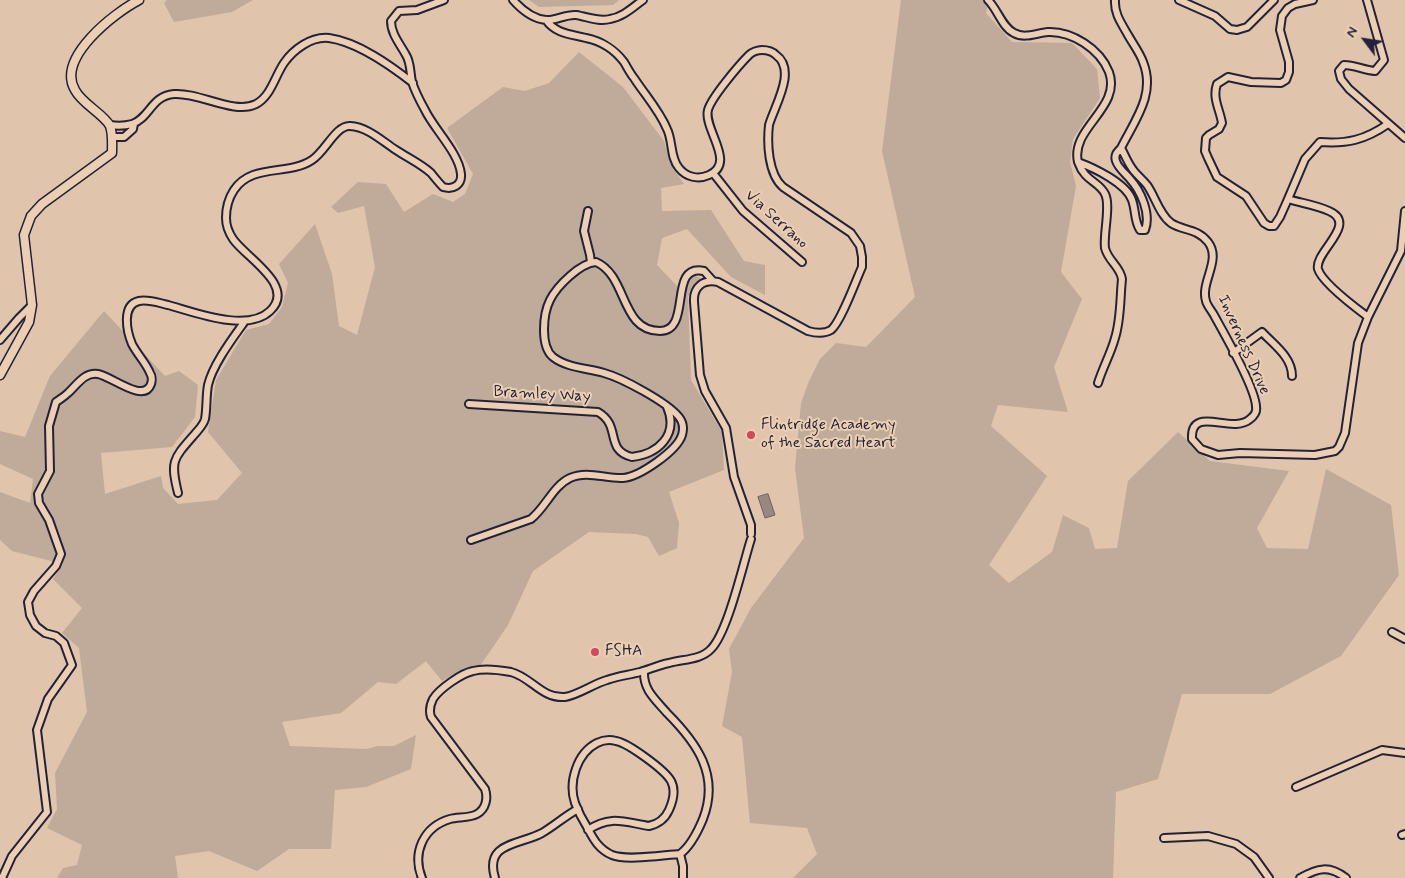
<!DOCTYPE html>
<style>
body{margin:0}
#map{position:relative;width:1405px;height:878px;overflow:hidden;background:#e0c4ac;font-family:Mynerve,sans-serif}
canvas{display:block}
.north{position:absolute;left:1340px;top:15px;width:50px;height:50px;-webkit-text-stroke:4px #eccfb3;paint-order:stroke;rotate:301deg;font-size:14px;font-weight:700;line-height:20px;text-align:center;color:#22223b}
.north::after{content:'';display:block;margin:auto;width:18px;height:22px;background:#22223b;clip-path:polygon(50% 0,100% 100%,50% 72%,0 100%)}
</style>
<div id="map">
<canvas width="1405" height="878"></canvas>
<div class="north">N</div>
</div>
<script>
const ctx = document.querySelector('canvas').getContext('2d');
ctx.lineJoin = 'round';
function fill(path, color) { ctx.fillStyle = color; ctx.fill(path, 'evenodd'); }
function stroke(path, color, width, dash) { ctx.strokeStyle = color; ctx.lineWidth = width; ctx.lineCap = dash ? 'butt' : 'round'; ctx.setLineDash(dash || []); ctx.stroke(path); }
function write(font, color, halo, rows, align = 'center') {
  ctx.font = font + ' Mynerve,sans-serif'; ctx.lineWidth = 4; ctx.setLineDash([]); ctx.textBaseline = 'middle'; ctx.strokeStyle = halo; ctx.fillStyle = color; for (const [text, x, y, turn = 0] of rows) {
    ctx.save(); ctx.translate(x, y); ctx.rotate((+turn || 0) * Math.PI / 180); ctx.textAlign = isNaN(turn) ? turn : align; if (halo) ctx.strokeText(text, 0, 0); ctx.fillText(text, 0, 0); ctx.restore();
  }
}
fill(new Path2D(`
 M 167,0 L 253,0 L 232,12 L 174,22 L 164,3 Z
 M 529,0 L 619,0 L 613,5 L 539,7 Z
 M 901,0 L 989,0 L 986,13 L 1012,42 L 1072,43 L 1097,69 L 1100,98 L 1073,139 L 1070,162 L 1076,186 L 1061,272 L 1082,299 L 1054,367 L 1068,412 L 998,405 L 991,426 L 1047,476 L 989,565 L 1009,583 L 1052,552 L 1063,515 L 1089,528 L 1095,549 L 1117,548 L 1128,481 L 1178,432 L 1210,461 L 1289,471 L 1257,528 L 1267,548 L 1308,549 L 1326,469 L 1391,505 L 1399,575 L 1341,656 L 1270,694 L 1182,694 L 1158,779 L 1116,792 L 1113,878 L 793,878 L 817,854 L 807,828 L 750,823 L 742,737 L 722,726 L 732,672 L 729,649 L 751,608 L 804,538 L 795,468 L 801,403 L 809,381 L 820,359 L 836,343 L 866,347 L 915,297 L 882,151 Z
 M 579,52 L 623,87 L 664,141 L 671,165 L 684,184 L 661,188 L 662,211 L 711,210 L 744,261 L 765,265 L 765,295 L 731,277 L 687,229 L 662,238 L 657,265 L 677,286 L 694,275 L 700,278 L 688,297 L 691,380 L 722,432 L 724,470 L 669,492 L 679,523 L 677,548 L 659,556 L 648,537 L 636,534 L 589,532 L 533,571 L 508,625 L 480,666 L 467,667 L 442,681 L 426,661 L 396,684 L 378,682 L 341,713 L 282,722 L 290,746 L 367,749 L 378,746 L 394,746 L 416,735 L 411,769 L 366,787 L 335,790 L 331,849 L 289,849 L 257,871 L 209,851 L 175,856 L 178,878 L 57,878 L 63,868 L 77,865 L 82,845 L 47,828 L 57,809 L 55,773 L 87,712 L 79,648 L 62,633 L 82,608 L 53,579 L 63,564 L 12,551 L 0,540 L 0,492 L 30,503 L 33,479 L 0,464 L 0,431 L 25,437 L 50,376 L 104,311 L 165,376 L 179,371 L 198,385 L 195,417 L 172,447 L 101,453 L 105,494 L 161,476 L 163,488 L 178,504 L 217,500 L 242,473 L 208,432 L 216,380 L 246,330 L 269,324 L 282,307 L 288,283 L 279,264 L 315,224 L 332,274 L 339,326 L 357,335 L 375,267 L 364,206 L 338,213 L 331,207 L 358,182 L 386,184 L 404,212 L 433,194 L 453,202 L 465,194 L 473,174 L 447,128 L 503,87 L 525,91 L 549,83 Z`), '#c0aa99');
const water = new Path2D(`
 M 768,494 L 775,515 L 765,518 L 758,497 Z`);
fill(water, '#998882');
stroke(water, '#695f66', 1);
const minor = new Path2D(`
 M 513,0 C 521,9 533,19 546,20 C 555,21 566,14 576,15 C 588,17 599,22 610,19 C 623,17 633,7 643,0
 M 988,0 C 998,10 1002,27 1014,33 C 1025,39 1036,33 1048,32 C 1072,31 1100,49 1109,72 C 1122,108 1070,128 1078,162 C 1094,168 1126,183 1132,200 C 1136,211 1134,221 1140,230 L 1145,230 C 1151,214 1141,191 1130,179 C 1126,174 1118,168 1116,161 C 1114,155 1117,152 1121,148 C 1125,155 1128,164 1134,171 C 1138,176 1143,180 1147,185 C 1155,196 1159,214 1171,223 C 1183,231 1197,228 1208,242 C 1222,260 1200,282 1206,301 C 1207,306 1213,312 1215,317 C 1225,335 1256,389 1256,407 C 1257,412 1254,416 1250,419 C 1232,435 1190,404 1192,439 L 1201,449 L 1218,455 L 1240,453 L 1315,455 L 1335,451 L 1339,447 L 1345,433 L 1358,343 L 1368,317 L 1401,251 L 1405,211
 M 1115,0 C 1114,14 1122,24 1128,35 C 1133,44 1140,53 1143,62 C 1156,94 1135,120 1121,148
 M 1179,0 L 1215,16 L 1230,29 L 1237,30 L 1247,27 L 1274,0
 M 1313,0 L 1295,4 L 1288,8 L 1282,16 L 1280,30 L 1289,62 L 1289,72 L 1286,80 L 1281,83 L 1251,82 L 1228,77 L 1217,84 C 1212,98 1220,110 1222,123 L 1219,129 L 1209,135 L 1206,138 L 1205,151 L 1208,158 L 1217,177 L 1246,196 L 1264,223 L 1269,226 L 1274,226 L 1280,217 L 1288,199 C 1301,203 1316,205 1329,211 C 1359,224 1314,252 1318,269 C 1322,283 1356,308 1368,317
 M 1367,0 L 1384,60 L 1375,71 C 1363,70 1355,65 1344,65 L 1339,71 L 1341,79 L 1349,89 L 1405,138
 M 546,20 C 556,34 571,34 586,38 C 601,41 615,50 624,62 C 627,67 630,73 634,78 C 645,95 659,110 667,129 C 673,141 670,158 679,168 C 686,177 698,180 709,175 C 737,163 703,129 708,110 C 711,98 739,65 749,55 C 752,52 758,50 762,50 C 767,50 773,52 776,55 C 797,70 775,105 769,125 C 767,143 768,174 783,187 L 851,233 L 860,246 L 862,257 L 862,267 C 856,280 841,322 831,330 C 824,334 815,333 808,331 L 718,282 C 703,279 693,287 694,302 L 700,375 L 705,391 L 726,428 L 734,477 L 751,525 L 751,534
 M 110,125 C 117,126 125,126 132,124 C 150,118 151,96 174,94 C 199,92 234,115 256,104 C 271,96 275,76 284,63 C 293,50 311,36 329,38 C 358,42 390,65 413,83
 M 112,137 L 124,137 L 133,129 L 134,124
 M 1078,162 C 1085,182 1099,181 1105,194 C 1111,205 1103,235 1105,248 C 1108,261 1120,266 1122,279 C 1120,298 1121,319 1115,338 C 1111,353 1103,367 1098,383
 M 713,173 L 743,211 L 802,262
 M 1288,199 L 1305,159 L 1320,142 C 1347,144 1365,140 1388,124
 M 588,211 L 584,231 L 590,255 L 591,263
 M 0,340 L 19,318 L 32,305
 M 1233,353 L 1262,332 C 1274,345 1292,357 1292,376
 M 469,404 L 598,412 C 622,426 604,450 632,457 C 658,454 679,435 667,407
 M 178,493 C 170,461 173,459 194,435 C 198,430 203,426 205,419 C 207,408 206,396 208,385 C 213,364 233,338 245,321
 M 471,540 L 531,519 C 546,507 553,486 570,478 C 587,470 606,479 623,478 C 639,477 677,451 682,435 C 684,428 683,422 679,417 C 667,402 622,378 604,373 C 587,368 567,368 553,357 C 540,346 543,314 550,300 C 557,286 580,263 596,262 C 628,276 620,331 660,331 C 693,331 667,263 704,271 L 713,281
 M 1392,632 L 1405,639
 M 644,671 C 643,690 655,699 667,713 C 697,743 720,775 703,819 C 698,831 691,846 680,854 L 683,866 L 683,878
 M 1296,787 L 1382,750 L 1405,753
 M 588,830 C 610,815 624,822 649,826 C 658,824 665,819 669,810 C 673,801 676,790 671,781 C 665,770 628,743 616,741 C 609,739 603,740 597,743 C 577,753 568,782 575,803 C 578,811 582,819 587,827 C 593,838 598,849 612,855 C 627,861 663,855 680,854
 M 1402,835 L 1405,834
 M 1164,838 L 1208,836 L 1236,844 L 1254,857 L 1269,878
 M 2,878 L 12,856 L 47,812 L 37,730 L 48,699 L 72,665 L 64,643 L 56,636 L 45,633 L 36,626 L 30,615 L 28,602 L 34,591 L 56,566 L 61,554 L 49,520 L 39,503 L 38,494 L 50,471 L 49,426 L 56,402 C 60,399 64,397 68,393 C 77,385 84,372 98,374 C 111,376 144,404 151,384 C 152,381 152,376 150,373 C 146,363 137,354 132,344 C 127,332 121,305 139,301 C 148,299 159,303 168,305 C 194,312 247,333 270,311 C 297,286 245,257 233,239 C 229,233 226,226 226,218 C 226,208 228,199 234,190 C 252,163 288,176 312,160 C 325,152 336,125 350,126 C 368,127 382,141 396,150 C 408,158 421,164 431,173 C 435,178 439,183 443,187 C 453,190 462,185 461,174 C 459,153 434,129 425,110 C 420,101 415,91 412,82 C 410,73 411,63 406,55 C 400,44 391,34 391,21 L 399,11 L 417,10 L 444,0
 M 422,878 C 412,853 423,827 450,819 C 458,817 470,818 477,814 C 486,809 488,798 485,789 L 431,717 C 429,711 430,705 433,699 C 439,689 462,673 473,671 C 484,668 500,670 511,672 C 531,677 542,699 565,697 C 578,695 593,684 607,680 C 618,676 629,675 640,672 C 650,669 659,665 669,663 C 683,659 701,660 711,649 C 728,632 743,564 751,539
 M 495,878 C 484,842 520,845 542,833 C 554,826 565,816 578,809
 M 1300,878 C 1318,868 1329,865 1346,878`);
const tertiary = new Path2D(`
 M 0,375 L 29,322 L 32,305 L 24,235 L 31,216 L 42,204 L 112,153 C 112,144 113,134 110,126 C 104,114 82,104 75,90 C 56,58 114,13 139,0`);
stroke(minor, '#22223b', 10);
stroke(tertiary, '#22223b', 11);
stroke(minor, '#eccfb3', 6);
stroke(tertiary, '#eccfb3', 8);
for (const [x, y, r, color] of [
 [751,435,5,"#d1495b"],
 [595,652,5,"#d1495b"]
]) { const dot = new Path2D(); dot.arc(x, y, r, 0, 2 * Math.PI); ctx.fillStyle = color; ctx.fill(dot); stroke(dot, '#eccfb3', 2); }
write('16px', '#22223b', '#eccfb3', [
 ["Via Serrano",776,220,42],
 ["Inverness Drive",1243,345,66],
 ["Bramley Way",542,395,3]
]);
write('16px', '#22223b', '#eccfb3', [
 ["Flintridge Academy",761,426],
 ["of the Sacred Heart",761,444],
 ["FSHA",605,652]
], 'left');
</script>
